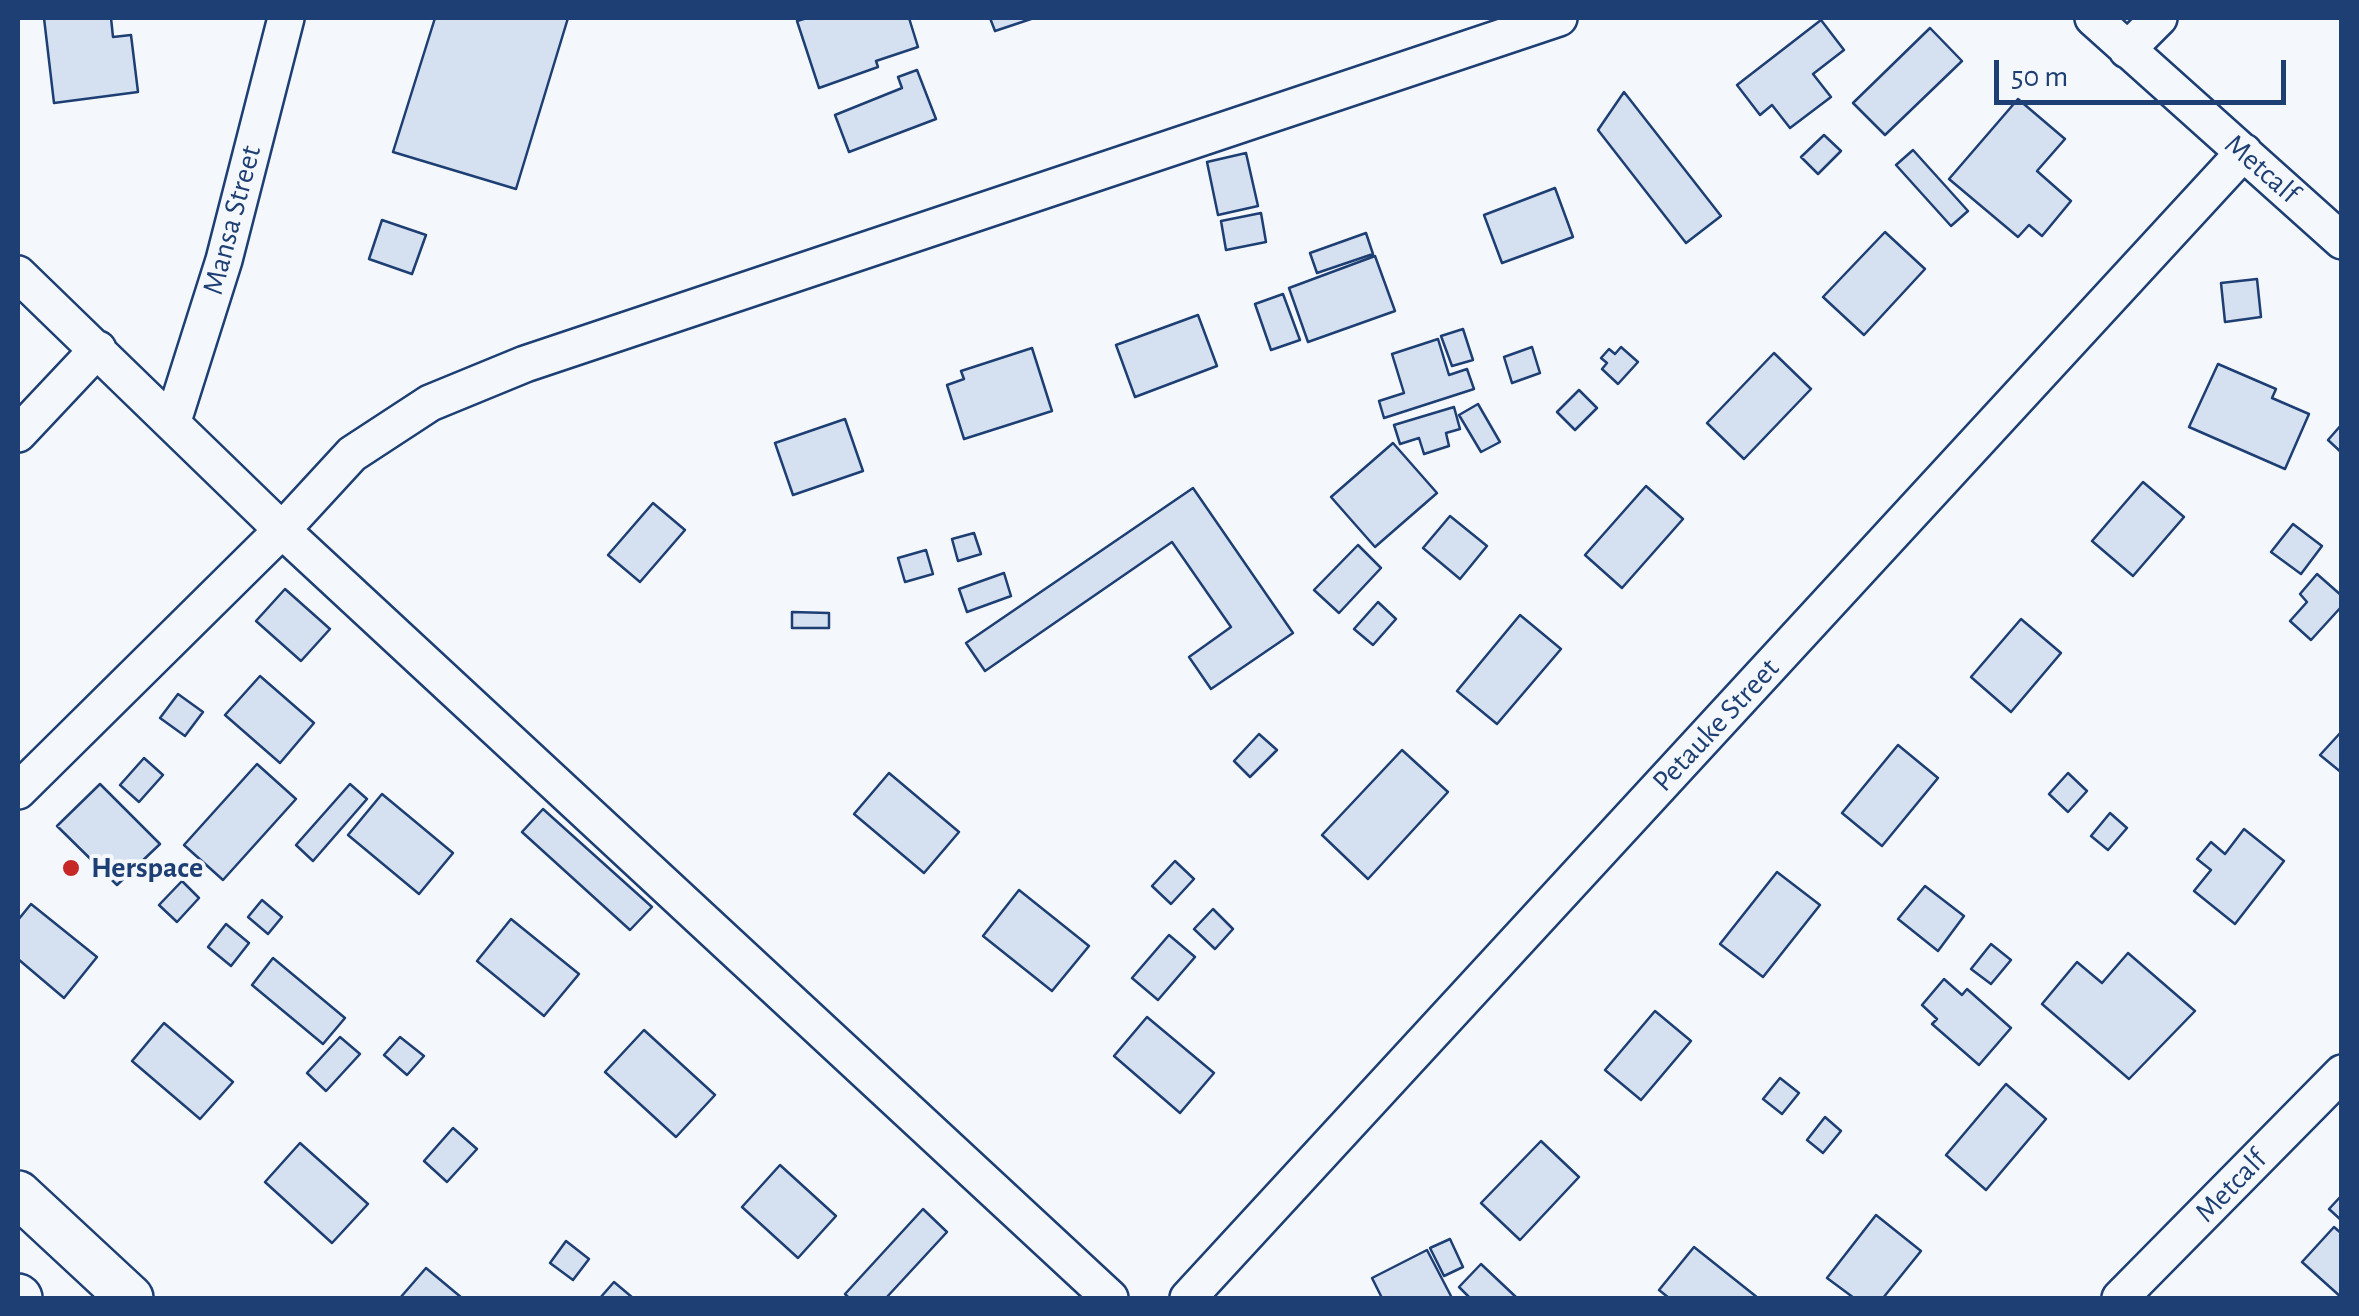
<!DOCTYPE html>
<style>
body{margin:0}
#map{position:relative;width:2359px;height:1316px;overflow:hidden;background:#f4f7fb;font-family:"Alegreya Sans",sans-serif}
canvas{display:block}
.frame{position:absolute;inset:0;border:20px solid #1d3f73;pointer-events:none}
.scale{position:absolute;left:1994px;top:60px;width:292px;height:45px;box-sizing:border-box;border:5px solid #1d3f73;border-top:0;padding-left:12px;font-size:30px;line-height:35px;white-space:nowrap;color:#1d3f73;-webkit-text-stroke:8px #f4f7fb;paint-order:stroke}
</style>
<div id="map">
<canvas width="2359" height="1316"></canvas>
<div class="frame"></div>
<div class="scale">50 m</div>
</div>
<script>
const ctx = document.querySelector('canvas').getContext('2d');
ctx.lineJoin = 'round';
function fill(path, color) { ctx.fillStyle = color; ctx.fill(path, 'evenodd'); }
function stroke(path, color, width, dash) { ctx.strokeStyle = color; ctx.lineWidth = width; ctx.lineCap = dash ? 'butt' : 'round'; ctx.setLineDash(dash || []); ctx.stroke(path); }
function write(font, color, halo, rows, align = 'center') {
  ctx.font = font + ' "Alegreya Sans",sans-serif'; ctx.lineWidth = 8; ctx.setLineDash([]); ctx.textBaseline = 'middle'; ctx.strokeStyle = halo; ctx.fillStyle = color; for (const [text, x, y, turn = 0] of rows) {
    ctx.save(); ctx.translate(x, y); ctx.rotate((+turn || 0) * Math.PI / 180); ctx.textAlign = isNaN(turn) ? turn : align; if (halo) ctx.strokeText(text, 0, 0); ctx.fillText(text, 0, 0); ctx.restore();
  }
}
const building = new Path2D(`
 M 44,18 L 111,18 L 113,37 L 131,35 L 138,92 L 54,103 Z
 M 435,18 L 568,18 L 516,189 L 393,152 Z
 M 807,18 L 909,18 L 918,47 L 876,61 L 878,67 L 819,88 L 797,21 Z
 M 990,18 L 1034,18 L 995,31 Z
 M 1821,20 L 1844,50 L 1813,74 L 1831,97 L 1790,128 L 1772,105 L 1760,115 L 1737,85 Z
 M 1930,28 L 1962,61 L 1885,135 L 1853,103 Z
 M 917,70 L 936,119 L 849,152 L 835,115 L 902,88 L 898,77 Z
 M 1624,92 L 1721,216 L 1686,243 L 1598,130 Z
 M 2018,99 L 2065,139 L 2037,171 L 2071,201 L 2042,236 L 2029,225 L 2018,237 L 1949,179 Z
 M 1824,135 L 1841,151 L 1818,174 L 1801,157 Z
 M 1913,150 L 1968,211 L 1951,226 L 1896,165 Z
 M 1246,153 L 1258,206 L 1218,215 L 1207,162 Z
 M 1555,188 L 1573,237 L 1502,263 L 1484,215 Z
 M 1261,213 L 1266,242 L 1226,250 L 1221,221 Z
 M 382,220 L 426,235 L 412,274 L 369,259 Z
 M 1885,232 L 1925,269 L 1864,335 L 1823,297 Z
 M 1366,233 L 1373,254 L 1317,273 L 1310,253 Z
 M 1375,256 L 1395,311 L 1308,342 L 1289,288 Z
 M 2257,279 L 2261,317 L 2225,322 L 2221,283 Z
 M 1283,294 L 1300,340 L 1271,350 L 1255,304 Z
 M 1198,315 L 1217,366 L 1135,397 L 1116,345 Z
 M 1463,329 L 1473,360 L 1452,366 L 1441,336 Z
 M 1438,339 L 1449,375 L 1467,369 L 1474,389 L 1384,418 L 1379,401 L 1404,393 L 1392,354 Z
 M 1532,347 L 1540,373 L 1512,383 L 1504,357 Z
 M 1621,347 L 1638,362 L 1618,384 L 1602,369 L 1607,363 L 1601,358 L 1609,349 L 1615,354 Z
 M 1032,348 L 1052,411 L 964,439 L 947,385 L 964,379 L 961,371 Z
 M 1774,353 L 1811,389 L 1744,459 L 1707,423 Z
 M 2218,364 L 2276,389 L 2272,398 L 2309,414 L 2285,469 L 2189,427 Z
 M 1579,390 L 1597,408 L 1575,430 L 1557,412 Z
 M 1478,404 L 1500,442 L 1481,452 L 1459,415 Z
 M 1454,407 L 1460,429 L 1446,433 L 1449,446 L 1424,454 L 1419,438 L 1400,444 L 1394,425 Z
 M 845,419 L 863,471 L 793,495 L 775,443 Z
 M 2342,424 L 2342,453 L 2328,440 Z
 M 1393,443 L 1437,493 L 1375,547 L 1331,497 Z
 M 2143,482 L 2184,517 L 2133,576 L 2092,541 Z
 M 1646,486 L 1683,519 L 1622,588 L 1585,555 Z
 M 1193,488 L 1293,633 L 1211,689 L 1189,657 L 1231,627 L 1172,542 L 985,671 L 966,643 Z
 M 653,503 L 685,530 L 640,582 L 608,555 Z
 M 1450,516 L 1487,546 L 1460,579 L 1423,548 Z
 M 2293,524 L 2322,546 L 2301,574 L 2271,552 Z
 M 974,533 L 981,554 L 958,561 L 952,539 Z
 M 1358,545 L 1381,568 L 1339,613 L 1314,590 Z
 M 926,550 L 933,574 L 905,582 L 898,558 Z
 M 1004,573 L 1011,596 L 967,612 L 959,589 Z
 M 2317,574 L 2342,596 L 2342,606 L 2311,640 L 2290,621 L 2307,602 L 2300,594 Z
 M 285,589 L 330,629 L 301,661 L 256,621 Z
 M 1378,602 L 1396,619 L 1373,645 L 1354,629 Z
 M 792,612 L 829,613 L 829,628 L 792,628 Z
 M 1520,615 L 1561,649 L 1497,724 L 1457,691 Z
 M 2021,619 L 2061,653 L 2011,712 L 1971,677 Z
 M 260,676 L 314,723 L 280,763 L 225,715 Z
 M 178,694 L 203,712 L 185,736 L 160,718 Z
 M 2342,731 L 2342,773 L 2320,755 Z
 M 1259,734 L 1277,750 L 1250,777 L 1234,761 Z
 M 1898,745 L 1938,778 L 1882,846 L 1842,813 Z
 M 1402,750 L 1448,792 L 1368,879 L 1322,835 Z
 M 144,758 L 163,775 L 139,802 L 120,785 Z
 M 257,764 L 296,799 L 223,880 L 184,845 Z
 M 889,773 L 959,832 L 924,873 L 854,814 Z
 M 2068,773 L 2087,791 L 2068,812 L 2049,794 Z
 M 100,784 L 160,844 L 117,885 L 57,826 Z
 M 350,784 L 367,799 L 313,861 L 296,845 Z
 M 382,794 L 453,853 L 419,894 L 348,835 Z
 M 543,809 L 652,907 L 630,930 L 522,832 Z
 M 2110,813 L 2127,828 L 2108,850 L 2091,836 Z
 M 2244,829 L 2284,861 L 2235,924 L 2194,891 L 2211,870 L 2197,859 L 2211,842 L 2225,854 Z
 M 1175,861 L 1194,879 L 1171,904 L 1152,886 Z
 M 1777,872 L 1820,905 L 1763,977 L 1720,944 Z
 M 182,881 L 199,898 L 177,922 L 159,905 Z
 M 1925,886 L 1964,916 L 1938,951 L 1898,919 Z
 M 1019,890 L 1089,946 L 1052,991 L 983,936 Z
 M 262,900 L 282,917 L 268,934 L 248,917 Z
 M 31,904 L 97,957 L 64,998 L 18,959 L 18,920 Z
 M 1213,909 L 1233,929 L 1215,949 L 1194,929 Z
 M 511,919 L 579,974 L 544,1016 L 477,961 Z
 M 226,924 L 249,943 L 231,966 L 208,947 Z
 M 1169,935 L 1195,957 L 1158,1000 L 1132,978 Z
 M 1991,944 L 2011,960 L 1991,984 L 1971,969 Z
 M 2128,953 L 2195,1011 L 2129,1079 L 2042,1004 L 2077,962 L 2102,983 Z
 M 273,958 L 345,1018 L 323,1044 L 252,985 Z
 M 1944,979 L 1962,995 L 1967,989 L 2011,1028 L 1979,1065 L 1932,1024 L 1937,1019 L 1922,1005 Z
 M 1655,1011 L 1691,1041 L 1641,1100 L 1605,1070 Z
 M 1147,1017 L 1214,1073 L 1180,1113 L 1114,1056 Z
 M 164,1023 L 233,1082 L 200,1119 L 132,1061 Z
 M 644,1030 L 715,1095 L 676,1137 L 605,1072 Z
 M 340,1037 L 360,1054 L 326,1091 L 307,1073 Z
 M 400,1037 L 424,1056 L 407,1075 L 384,1055 Z
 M 1780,1078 L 1799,1093 L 1782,1114 L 1763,1099 Z
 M 2006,1084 L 2046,1119 L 1986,1190 L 1946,1155 Z
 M 1825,1117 L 1841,1131 L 1823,1153 L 1807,1140 Z
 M 453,1128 L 477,1149 L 447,1182 L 424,1161 Z
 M 1541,1141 L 1579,1177 L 1520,1240 L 1481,1203 Z
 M 300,1143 L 368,1204 L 332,1243 L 265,1182 Z
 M 780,1165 L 836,1216 L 798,1258 L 742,1207 Z
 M 2342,1195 L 2342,1219 L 2341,1220 L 2329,1209 Z
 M 923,1209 L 947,1232 L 886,1298 L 849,1298 L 845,1294 Z
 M 1876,1215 L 1921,1251 L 1883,1298 L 1854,1298 L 1827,1278 Z
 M 2334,1227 L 2342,1234 L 2342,1298 L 2302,1262 Z
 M 1450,1239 L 1463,1267 L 1444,1276 L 1430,1248 Z
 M 566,1241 L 589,1259 L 573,1280 L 550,1263 Z
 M 1694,1247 L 1758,1298 L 1669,1298 L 1659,1290 Z
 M 1427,1250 L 1452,1298 L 1382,1298 L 1372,1278 Z
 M 1481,1264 L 1517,1298 L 1470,1298 L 1459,1287 Z
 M 426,1268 L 462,1298 L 400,1298 Z
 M 614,1282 L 633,1298 L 600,1298 Z`);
fill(building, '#d5e0f0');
stroke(building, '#1d3f73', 2.5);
const minor = new Path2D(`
 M 2093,18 L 2342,241
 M 2127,50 L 2159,18
 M 18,274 L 282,530 L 1110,1298
 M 173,421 L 224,260 L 286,18
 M 18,434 L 98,349
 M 18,791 L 282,530 L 352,454 L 430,403 L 525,364 L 1559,18
 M 1188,1298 L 2244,152
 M 2120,1298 L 2342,1073`);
const tertiary = new Path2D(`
 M 18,1194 L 130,1298
 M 18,1297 L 19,1298`);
stroke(minor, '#1d3f73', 40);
stroke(tertiary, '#1d3f73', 50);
stroke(minor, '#f4f7fb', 35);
stroke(tertiary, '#f4f7fb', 45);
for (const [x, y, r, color] of [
 [71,868,10,"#c62828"]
]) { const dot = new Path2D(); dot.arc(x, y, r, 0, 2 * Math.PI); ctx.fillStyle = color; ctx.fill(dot); stroke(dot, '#f4f7fb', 4); }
write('30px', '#1d3f73', '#f4f7fb', [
 ["Metcalf",2262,169,41],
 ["Mansa Street",232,220,-75],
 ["Petauke Street",1716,725,-47],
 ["Metcalf",2231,1186,-46]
]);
write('bold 30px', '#1d3f73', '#f4f7fb', [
 ["Herspace",91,868]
], 'left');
</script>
